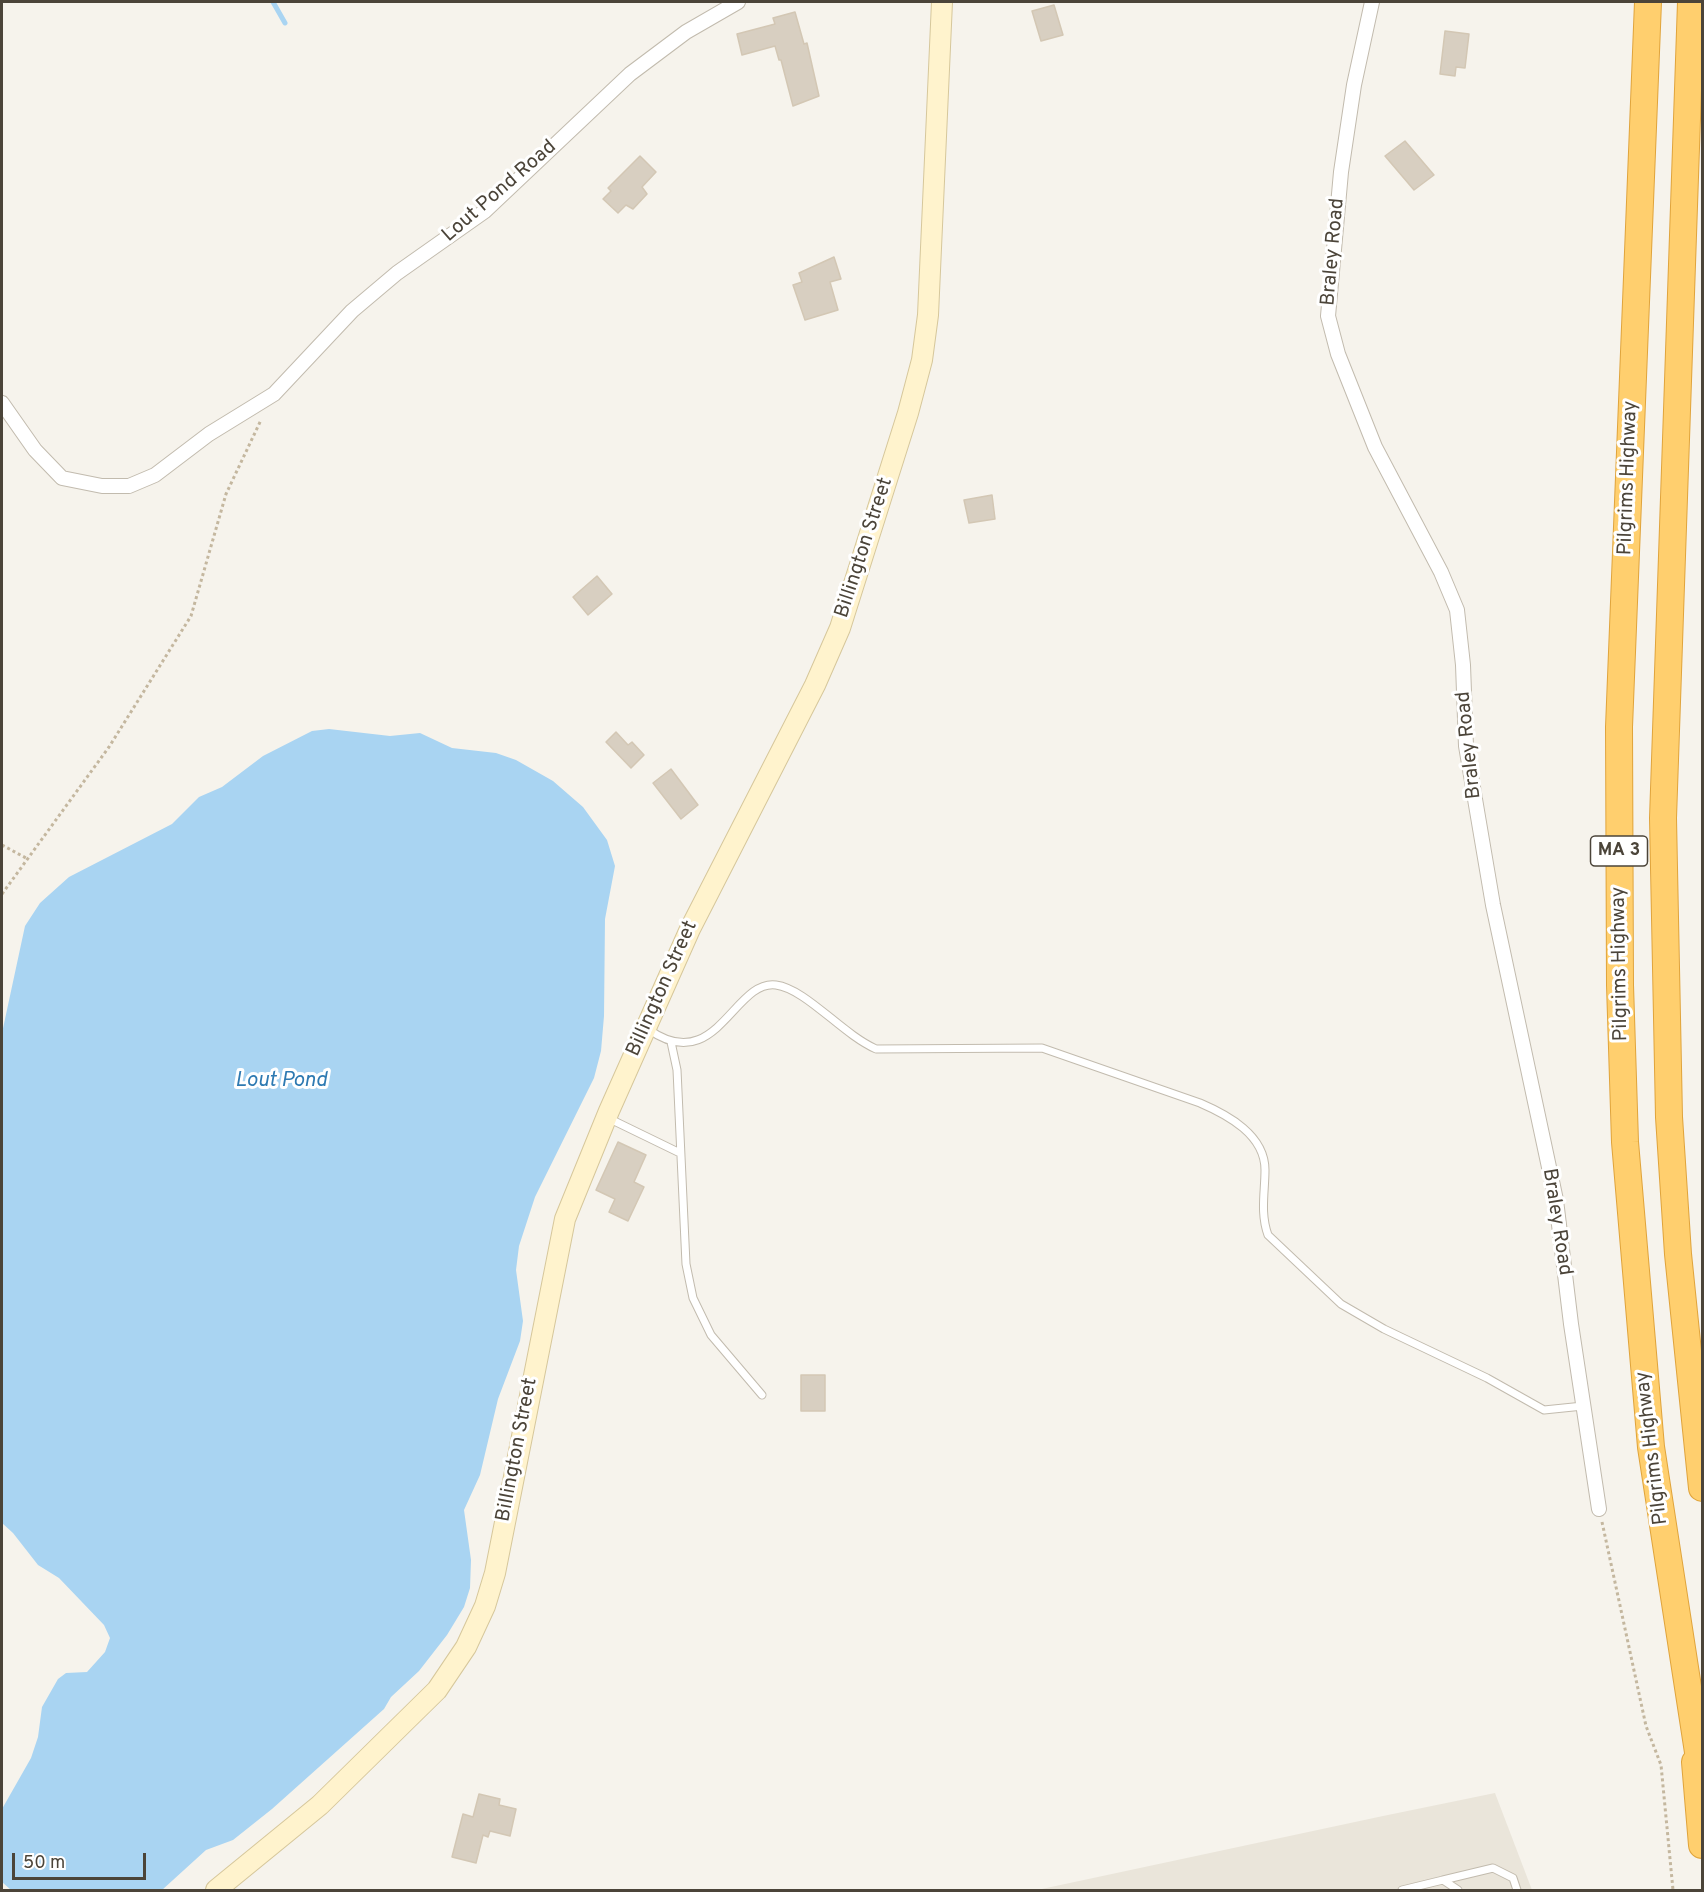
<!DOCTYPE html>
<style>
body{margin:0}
#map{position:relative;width:1704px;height:1892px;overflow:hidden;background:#f6f3ec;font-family:Overpass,sans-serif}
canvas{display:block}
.frame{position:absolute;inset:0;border:3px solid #4b4439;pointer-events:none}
.scale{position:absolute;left:12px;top:1853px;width:134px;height:27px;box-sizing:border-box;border:3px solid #4b4439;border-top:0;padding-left:8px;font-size:18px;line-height:21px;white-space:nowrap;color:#4b4439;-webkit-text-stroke:4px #fff;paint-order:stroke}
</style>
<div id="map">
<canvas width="1704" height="1892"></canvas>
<div class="frame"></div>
<div class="scale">50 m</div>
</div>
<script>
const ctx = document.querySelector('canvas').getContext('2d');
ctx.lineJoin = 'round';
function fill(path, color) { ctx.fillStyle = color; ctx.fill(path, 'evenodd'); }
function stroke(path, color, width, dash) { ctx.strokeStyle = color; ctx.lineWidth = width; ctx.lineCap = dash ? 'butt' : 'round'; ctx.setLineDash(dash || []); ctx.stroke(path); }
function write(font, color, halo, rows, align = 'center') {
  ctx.font = font + ' Overpass,sans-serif'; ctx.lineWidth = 6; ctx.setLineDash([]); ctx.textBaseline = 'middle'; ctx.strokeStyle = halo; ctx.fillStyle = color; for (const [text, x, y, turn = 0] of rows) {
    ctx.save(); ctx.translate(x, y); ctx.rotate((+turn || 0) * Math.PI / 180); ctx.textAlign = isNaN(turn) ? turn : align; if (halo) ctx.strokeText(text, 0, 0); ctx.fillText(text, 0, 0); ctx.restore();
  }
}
fill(new Path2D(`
 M 1495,1793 L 1532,1890 L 1037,1890 L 1383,1816 Z`), '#eae5da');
fill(new Path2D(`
 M 329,729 L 390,736 L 420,733 L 452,748 L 496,753 L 516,760 L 553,781 L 583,807 L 607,840 L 615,866 L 605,919 L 604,1016 L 601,1051 L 594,1078 L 535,1197 L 519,1246 L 516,1270 L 523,1321 L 520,1341 L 498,1399 L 480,1475 L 464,1510 L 471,1560 L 470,1588 L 464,1607 L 447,1635 L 419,1671 L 391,1697 L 384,1709 L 272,1809 L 233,1840 L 206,1850 L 162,1890 L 11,1890 L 2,1882 L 2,1809 L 31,1758 L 38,1737 L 42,1707 L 58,1679 L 66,1673 L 87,1672 L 105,1652 L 110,1638 L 104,1625 L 59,1578 L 38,1565 L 13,1533 L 2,1523 L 2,1033 L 25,926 L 40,903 L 69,877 L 172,824 L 199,797 L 222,787 L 263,756 L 312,731 Z`), '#a9d4f2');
stroke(new Path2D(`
 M 273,2 L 285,23`), '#a9d4f2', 5);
const building = new Path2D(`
 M 1054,5 L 1063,35 L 1041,41 L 1032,11 Z
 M 795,12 L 804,44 L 807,43 L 819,96 L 793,106 L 781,60 L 779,60 L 775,46 L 742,55 L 737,34 L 775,24 L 773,18 Z
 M 1445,31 L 1469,34 L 1465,68 L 1456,67 L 1455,76 L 1440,74 Z
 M 1405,141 L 1434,175 L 1414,190 L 1385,156 Z
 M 640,156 L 656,172 L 642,187 L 647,194 L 633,209 L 626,205 L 618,213 L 603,199 L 611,191 L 608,188 Z
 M 834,257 L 841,279 L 830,282 L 838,310 L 805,320 L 793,285 L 802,282 L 799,273 Z
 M 992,495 L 995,519 L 969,523 L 964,500 Z
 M 597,576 L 612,594 L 588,615 L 573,597 Z
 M 616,732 L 628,745 L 632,742 L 644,755 L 631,768 L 606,742 Z
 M 671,769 L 698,805 L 681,819 L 653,783 Z
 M 618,1142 L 646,1155 L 634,1182 L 644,1187 L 628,1221 L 609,1212 L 615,1199 L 596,1190 Z
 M 801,1375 L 825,1375 L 825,1411 L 801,1411 Z
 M 479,1794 L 500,1799 L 499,1805 L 516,1809 L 510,1836 L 490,1831 L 488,1837 L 483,1835 L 476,1863 L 452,1857 L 463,1814 L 473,1817 Z`);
fill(building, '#d8cfc1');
stroke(building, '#d3c7b4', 1.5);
const lane = new Path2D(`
 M 648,1029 C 716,1078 734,979 776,985 C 806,989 842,1034 876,1049 L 1042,1048 L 1200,1103 C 1228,1115 1265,1135 1265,1170 C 1265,1192 1260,1213 1268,1235 L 1341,1304 L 1384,1329 L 1487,1378 L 1544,1410 L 1583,1406
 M 671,1042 L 677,1070 L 686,1264 L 693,1298 L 711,1335 L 762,1395
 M 608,1118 L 680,1153
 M 1443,1880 L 1493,1868 L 1513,1878 L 1517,1890
 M 1402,1890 L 1443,1880 L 1458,1890`);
const street = new Path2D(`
 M 1372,2 L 1354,85 L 1341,172 L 1328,316 L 1338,354 L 1375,447 L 1441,572 L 1457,610 L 1463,665 L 1466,746 L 1493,905 L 1556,1200 L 1571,1324 L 1599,1509
 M 2,403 L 35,450 L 62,478 L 102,486 L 129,486 L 155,475 L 209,434 L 274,394 L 352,311 L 397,273 L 485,211 L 630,74 L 686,32 L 738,2`);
const secondary = new Path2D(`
 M 216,1890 L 320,1805 L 437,1690 L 466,1647 L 485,1606 L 495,1573 L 565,1219 L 609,1111 L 690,929 L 815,685 L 840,628 L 908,413 L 922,360 L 928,315 L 942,2`);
const highway = new Path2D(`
 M 1648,2 L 1619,727 L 1620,985 L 1625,1142 L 1651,1447 L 1702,1778
 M 1691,2 L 1663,818 L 1669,1117 L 1678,1254 L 1702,1488
 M 1695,1762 L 1702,1845`);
stroke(lane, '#c2bbae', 9);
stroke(street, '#c2bbae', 16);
stroke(secondary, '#d6c79b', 22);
stroke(highway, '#e0a43c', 28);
stroke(new Path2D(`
 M 2,845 L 26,858
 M 2,894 L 109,747 L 191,616 L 226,494 L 261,420
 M 1602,1522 L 1646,1726 L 1661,1765 L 1673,1890`), '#c4b79f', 3, [3, 3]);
stroke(lane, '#fff', 7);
stroke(street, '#fff', 14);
stroke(secondary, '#fff3cd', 20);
stroke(highway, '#ffcf6e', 26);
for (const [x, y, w] of [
 [1619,851,57]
]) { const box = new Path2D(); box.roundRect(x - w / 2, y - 15, w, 30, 4.5); ctx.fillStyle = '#fff'; ctx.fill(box); stroke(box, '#4b4439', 1.5); }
write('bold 18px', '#4b4439', null, [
 ["MA 3",1619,851]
]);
write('20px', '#4b4439', '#fff', [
 ["Lout Pond Road",500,192,-41],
 ["Braley Road",1334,252,-85],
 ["Pilgrims Highway",1629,478,-88],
 ["Billington Street",865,548,-72],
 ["Braley Road",1470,745,-96],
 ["Pilgrims Highway",1621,964,-91],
 ["Billington Street",663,989,-66],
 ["Braley Road",1556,1222,81],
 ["Pilgrims Highway",1653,1448,-97],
 ["Billington Street",518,1450,-79]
]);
write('italic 21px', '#2e7ab2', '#fff', [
 ["Lout Pond",281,1082]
]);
</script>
